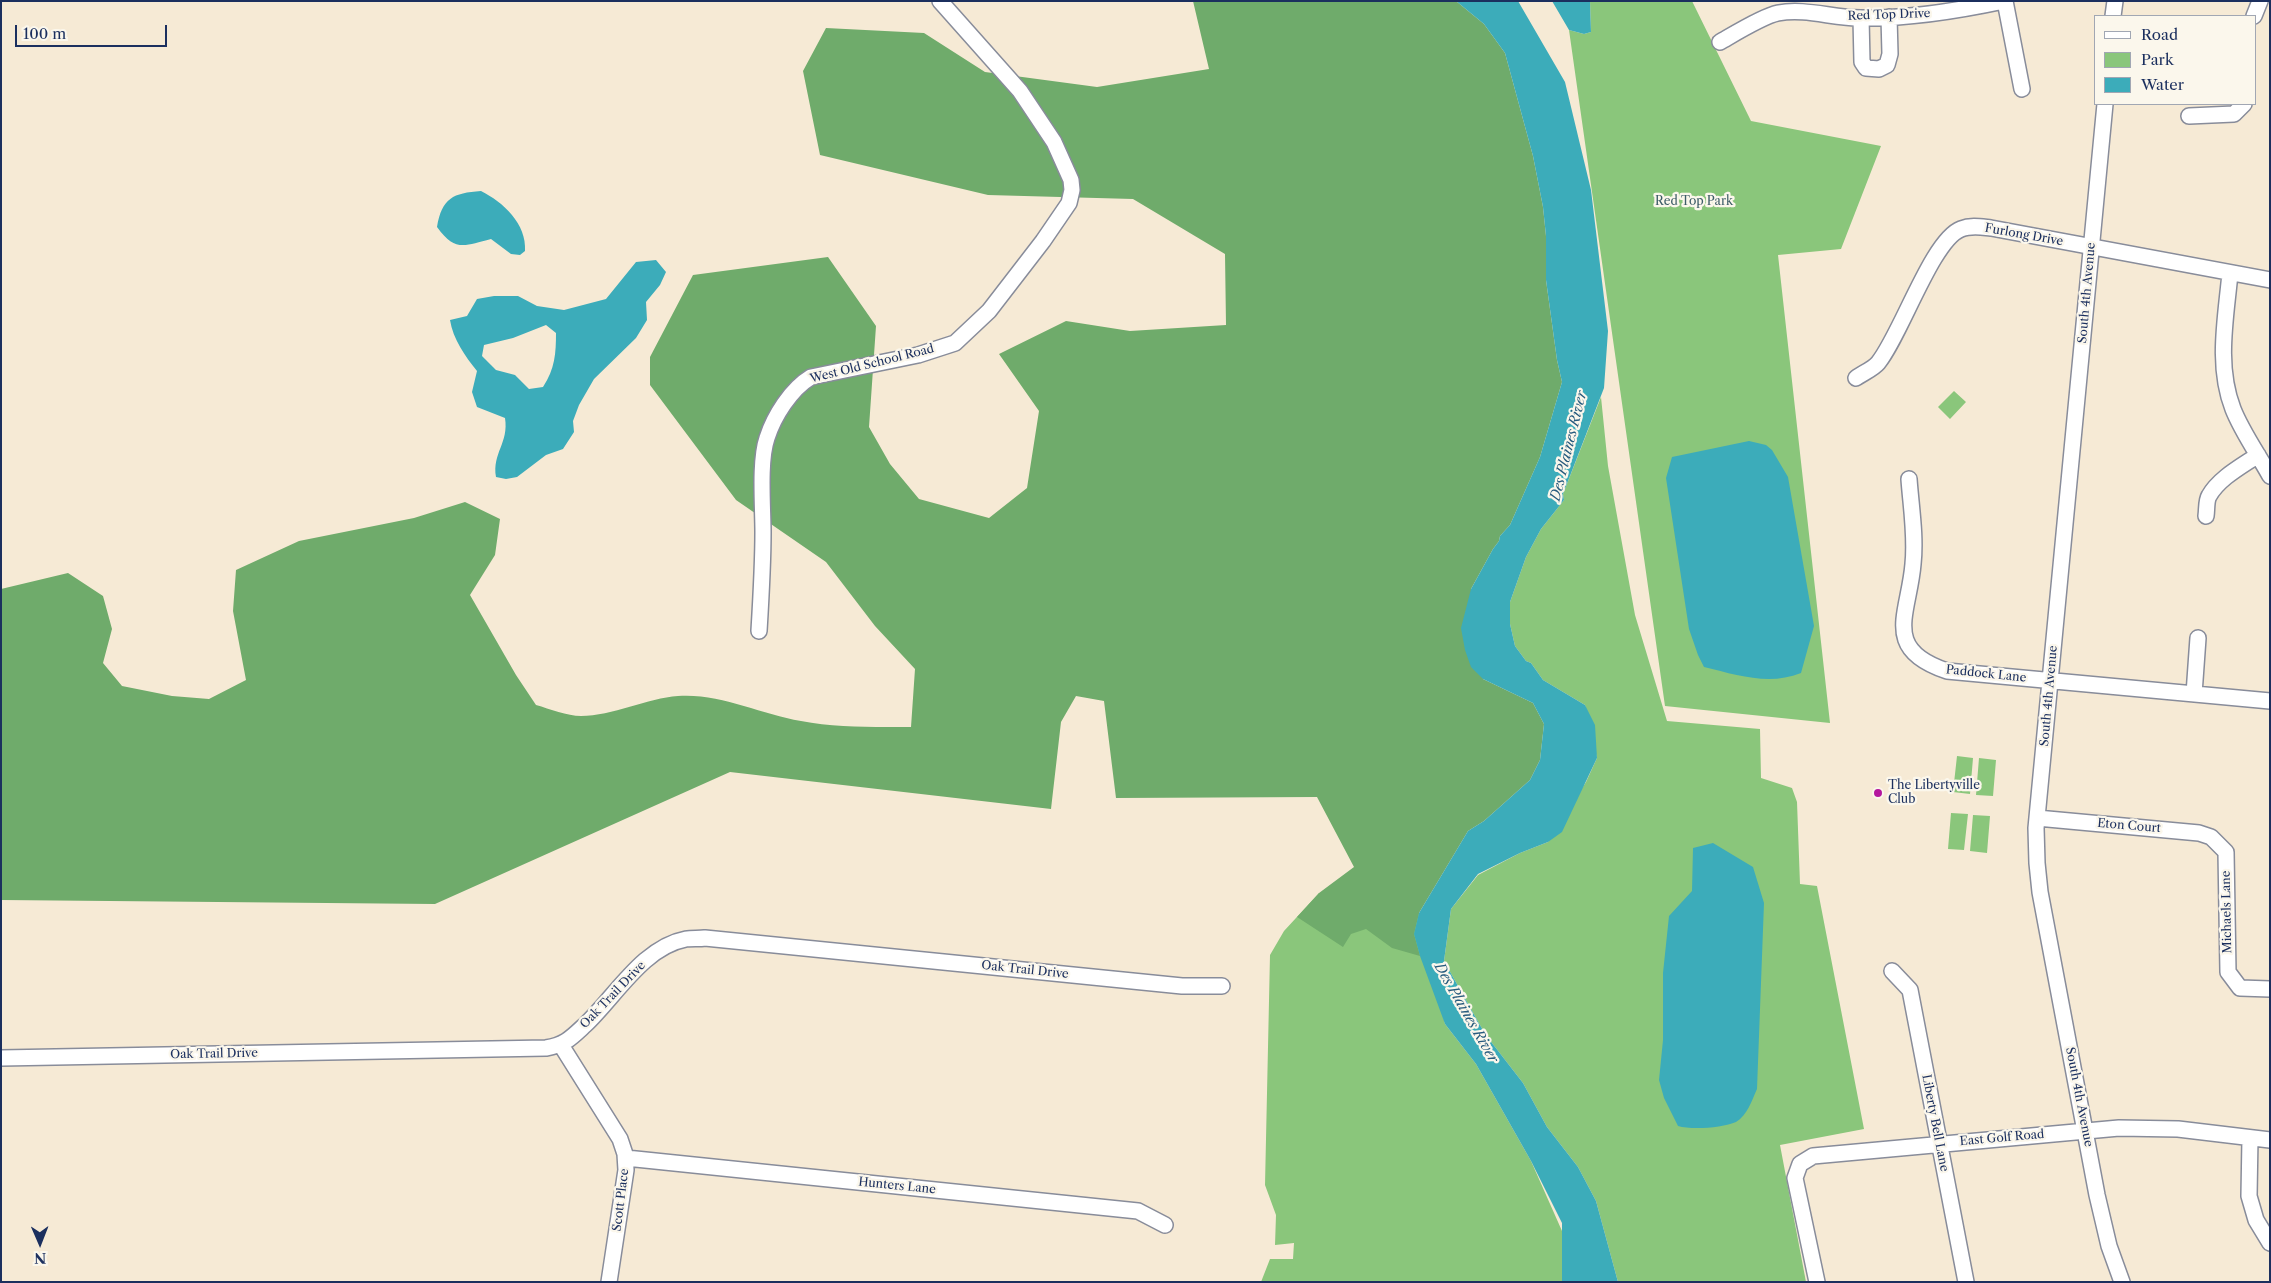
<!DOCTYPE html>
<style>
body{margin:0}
#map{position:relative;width:2271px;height:1283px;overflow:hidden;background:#f6ead5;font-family:"Libre Caslon Text",serif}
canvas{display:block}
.frame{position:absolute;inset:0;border:2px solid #1b2f5e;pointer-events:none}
.legend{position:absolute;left:2094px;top:15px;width:162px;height:90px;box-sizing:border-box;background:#fbf7ec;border:1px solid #a1a7b3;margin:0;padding:6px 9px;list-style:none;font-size:15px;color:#1b2f5e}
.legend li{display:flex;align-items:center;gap:10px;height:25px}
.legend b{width:25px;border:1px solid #a1a7b3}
.north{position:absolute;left:15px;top:1218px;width:50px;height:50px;-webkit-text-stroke:4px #fbf7ec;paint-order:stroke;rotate:179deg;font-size:14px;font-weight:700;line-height:20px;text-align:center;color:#1b2f5e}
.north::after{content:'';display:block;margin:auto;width:18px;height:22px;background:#1b2f5e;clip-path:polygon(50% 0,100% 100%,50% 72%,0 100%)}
.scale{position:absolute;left:15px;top:25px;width:152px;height:22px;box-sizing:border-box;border:2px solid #1b2f5e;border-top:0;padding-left:6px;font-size:15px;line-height:18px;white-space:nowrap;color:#1b2f5e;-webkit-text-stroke:4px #fbf7ec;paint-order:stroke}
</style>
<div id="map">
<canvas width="2271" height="1283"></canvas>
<div class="frame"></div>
<ul class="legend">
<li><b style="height:6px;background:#fff"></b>Road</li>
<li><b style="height:14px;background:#8ac67b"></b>Park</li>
<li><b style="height:14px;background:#3cacba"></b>Water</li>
</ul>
<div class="north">N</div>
<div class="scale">100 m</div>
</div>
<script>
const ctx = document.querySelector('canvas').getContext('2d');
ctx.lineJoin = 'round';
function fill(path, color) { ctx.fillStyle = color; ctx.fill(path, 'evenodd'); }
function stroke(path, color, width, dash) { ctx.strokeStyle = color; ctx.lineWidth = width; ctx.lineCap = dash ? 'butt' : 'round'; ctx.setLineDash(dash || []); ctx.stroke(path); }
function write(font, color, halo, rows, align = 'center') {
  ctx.font = font + ' "Libre Caslon Text",serif'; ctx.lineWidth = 4.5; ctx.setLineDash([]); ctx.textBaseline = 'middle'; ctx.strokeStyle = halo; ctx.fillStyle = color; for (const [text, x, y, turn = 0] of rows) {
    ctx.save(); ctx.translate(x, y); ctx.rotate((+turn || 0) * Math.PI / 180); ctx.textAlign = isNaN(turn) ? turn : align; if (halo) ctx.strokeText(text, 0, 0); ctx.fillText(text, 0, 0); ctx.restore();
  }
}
fill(new Path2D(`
 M 1590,1 L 1692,1 L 1751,121 L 1881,146 L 1841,249 L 1778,255 L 1830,723 L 1665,706 L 1569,30 L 1584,34 L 1591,32 Z
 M 1954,391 L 1966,402 L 1950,419 L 1938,407 Z
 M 1601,397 L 1608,466 L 1635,615 L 1667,721 L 1760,729 L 1761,778 L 1792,788 L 1797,802 L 1800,884 L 1817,886 L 1864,1129 L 1780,1145 L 1806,1282 L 1618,1282 L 1596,1201 L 1578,1167 L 1547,1127 L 1523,1083 L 1485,1034 L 1444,961 L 1451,909 L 1478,875 L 1520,853 L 1548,842 L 1586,782 L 1597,758 L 1585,705 L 1543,680 L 1531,663 L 1526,661 L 1515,646 L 1510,624 L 1510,602 L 1526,557 L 1541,529 L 1564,500 L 1563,494 Z
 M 1957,756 L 1973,758 L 1970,794 L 1953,792 Z
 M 1979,758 L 1996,760 L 1993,796 L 1976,795 Z
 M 1951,813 L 1968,814 L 1964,850 L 1948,849 Z
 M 1973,815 L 1990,816 L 1987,853 L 1970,851 Z
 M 1319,893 L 1419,913 L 1445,1024 L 1476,1064 L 1531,1161 L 1562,1231 L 1562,1282 L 1261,1282 L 1270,1259 L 1293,1259 L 1294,1243 L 1275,1245 L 1276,1215 L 1265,1185 L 1270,955 L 1284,931 Z`), '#8ac67b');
fill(new Path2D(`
 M 1193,1 L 1456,1 L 1484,24 L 1505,53 L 1533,156 L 1543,207 L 1546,236 L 1546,280 L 1557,360 L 1562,382 L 1540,457 L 1510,525 L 1500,536 L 1499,541 L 1493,549 L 1471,589 L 1483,679 L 1533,703 L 1544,724 L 1540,760 L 1530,780 L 1484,821 L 1468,831 L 1419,913 L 1414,934 L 1420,956 L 1392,948 L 1366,929 L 1351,934 L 1343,947 L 1297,917 L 1319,893 L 1354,867 L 1317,797 L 1116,798 L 1104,701 L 1076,696 L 1061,722 L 1051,809 L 730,772 L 435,904 L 1,900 L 1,589 L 68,573 L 103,596 L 112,629 L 103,663 L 122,686 L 172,696 L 209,699 L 246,680 L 233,611 L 236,570 L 299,541 L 414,518 L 465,502 L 500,519 L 495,555 L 470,595 L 516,675 L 536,705 C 550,709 567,716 581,716 C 612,716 648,698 678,696 C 720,693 760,714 801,721 C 836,728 875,727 911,727 L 915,669 L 875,626 L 826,562 L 736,500 L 650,385 L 650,357 L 693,275 L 828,257 L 876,326 L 869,427 L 890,464 L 919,499 L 989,518 L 1027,488 L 1039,411 L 999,354 L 1066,321 L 1130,331 L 1226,325 L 1225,254 L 1133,199 L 988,195 L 820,155 L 803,71 L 826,28 L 924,33 L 985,72 L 1097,87 L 1209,69 Z`), '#6fab6b');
fill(new Path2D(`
 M 1456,1 L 1518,1 L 1565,82 L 1591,190 L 1608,331 L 1604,388 L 1563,494 L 1564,500 L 1541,529 L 1526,557 L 1510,602 L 1510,624 L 1515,646 L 1526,661 L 1531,663 L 1543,680 L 1585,705 L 1595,725 L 1597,758 L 1562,832 L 1548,842 L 1520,853 L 1478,874 L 1451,909 L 1444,961 L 1485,1034 L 1523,1083 L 1547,1127 L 1578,1167 L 1596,1201 L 1618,1282 L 1562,1282 L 1562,1223 L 1531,1161 L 1476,1064 L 1445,1024 L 1420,956 L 1414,934 L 1419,913 L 1468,831 L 1484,821 L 1530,780 L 1540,760 L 1544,724 L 1533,703 L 1483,679 L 1471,667 L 1465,650 L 1461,628 L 1471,589 L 1493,549 L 1499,541 L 1500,536 L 1510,525 L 1540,457 L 1562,382 L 1557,360 L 1546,280 L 1546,236 L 1543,207 L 1533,156 L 1505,53 L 1484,24 Z
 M 1552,1 L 1590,1 L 1591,32 L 1584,34 L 1569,30 Z
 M 481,191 C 503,202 527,224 525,251 L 520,255 L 511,254 L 491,239 C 464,246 455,252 437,227 C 442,198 453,193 481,191 Z
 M 656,260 L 666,272 L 660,285 L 646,302 L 647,320 L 636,338 L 594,379 L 579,405 L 573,421 L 574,432 L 563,449 L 546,455 L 517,477 L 506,479 L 496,477 C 492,453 509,443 505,418 L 477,407 L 472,392 L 477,371 C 465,356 453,339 450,320 L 467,316 L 477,299 L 494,296 L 518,296 L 537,306 L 564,310 L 606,299 L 636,262 ZM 546,325 L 556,333 C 556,353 555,369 543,387 L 529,389 L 515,375 L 496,370 L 482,356 L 484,345 L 513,338 Z
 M 1749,441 L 1766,445 L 1772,450 L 1788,477 L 1814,626 L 1801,673 C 1769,686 1737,675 1704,667 L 1698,655 L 1689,629 L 1666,478 L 1672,457 Z
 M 1713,843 L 1753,867 L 1764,903 L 1757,1089 C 1752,1100 1747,1116 1736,1122 C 1723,1128 1691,1130 1678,1126 L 1664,1098 L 1659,1080 L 1663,1040 L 1663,973 L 1669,916 L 1692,891 L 1693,848 Z`), '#3cacba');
const minor = new Path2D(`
 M 2005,1 L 2022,89
 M 2113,16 L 2115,1
 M 2254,16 L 2260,1
 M 1861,18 L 1862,62 L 1866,68 L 1879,69 L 1887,65 L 1890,54 L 1889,17
 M 1720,42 C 1734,34 1763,16 1778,13 C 1806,8 1832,18 1861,18 C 1909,19 1957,11 2004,1
 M 2105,104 L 2036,828 L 2037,863 L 2040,892 L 2097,1195 L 2109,1246 L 2122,1282
 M 2189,116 L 2234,114 L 2244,104
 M 2230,273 C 2226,318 2216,365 2233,409 C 2242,432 2258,454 2270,476
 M 1856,378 C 1863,373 1873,369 1878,363 C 1901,335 1932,240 1961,229 C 1971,225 1981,227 1991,228 L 2270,280
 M 1909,479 C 1911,507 1916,536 1913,564 C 1909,614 1881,649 1947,671 L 2270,701
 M 2206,516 C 2207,510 2206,501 2209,496 C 2219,478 2242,466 2258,455
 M 759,631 C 761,598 763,565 763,532 C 763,507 759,461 767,438 C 774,416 791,389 811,377 L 918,355 L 955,343 L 989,311 L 1043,241 L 1069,203 L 1072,190 L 1071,180 L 1054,142 L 1020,91 L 940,1
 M 2194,694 L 2198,638
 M 2037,818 L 2199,833 L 2211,837 L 2226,852 L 2228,972 L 2240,988 L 2270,989
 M 1892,971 L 1910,990 L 1966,1282
 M 561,1045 L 620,1139 L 625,1154 L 626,1170 L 609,1282
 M 1,1058 L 546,1048 C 565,1045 571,1038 585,1025 C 615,997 643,947 686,939 C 692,938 699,939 705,938 L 1182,986 L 1222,986
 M 2250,1138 L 2249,1196 L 2256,1220 L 2270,1243
 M 626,1158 L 1138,1211 L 1165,1225
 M 1817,1282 L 1795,1178 L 1800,1164 L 1813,1156 L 2119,1128 L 2178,1129 L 2270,1140`);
stroke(minor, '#888c9a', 18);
stroke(minor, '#fff', 15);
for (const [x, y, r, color] of [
 [1878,793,5,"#b5179e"]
]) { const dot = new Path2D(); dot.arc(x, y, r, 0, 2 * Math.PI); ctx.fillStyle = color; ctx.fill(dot); stroke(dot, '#fbf7ec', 2); }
write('12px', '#1b2f5e', '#fbf7ec', [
 ["Red Top Drive",1889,15,-2],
 ["Furlong Drive",2024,235,10],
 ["South 4th Avenue",2087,293,-85],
 ["West Old School Road",872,364,-14],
 ["Paddock Lane",1986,674,6],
 ["South 4th Avenue",2049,696,-85],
 ["Eton Court",2129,826,5],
 ["Michaels Lane",2227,912,-91],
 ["Oak Trail Drive",1025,970,6],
 ["Oak Trail Drive",613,995,-46],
 ["Oak Trail Drive",214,1054,-1],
 ["South 4th Avenue",2079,1097,79],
 ["Liberty Bell Lane",1935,1123,79],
 ["East Golf Road",2002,1138,-5],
 ["Hunters Lane",897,1186,6],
 ["Scott Place",621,1200,-83]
]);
write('12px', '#3c5c67', '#fbf7ec', [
 ["Red Top Park",1694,202]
]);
write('12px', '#1b2f5e', '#fbf7ec', [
 ["The Libertyville",1888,786],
 ["Club",1888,800]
], 'left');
write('italic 14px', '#275b7e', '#fbf7ec', [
 ["Des Plaines River",1569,446,-76],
 ["Des Plaines River",1466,1013,60]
]);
</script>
